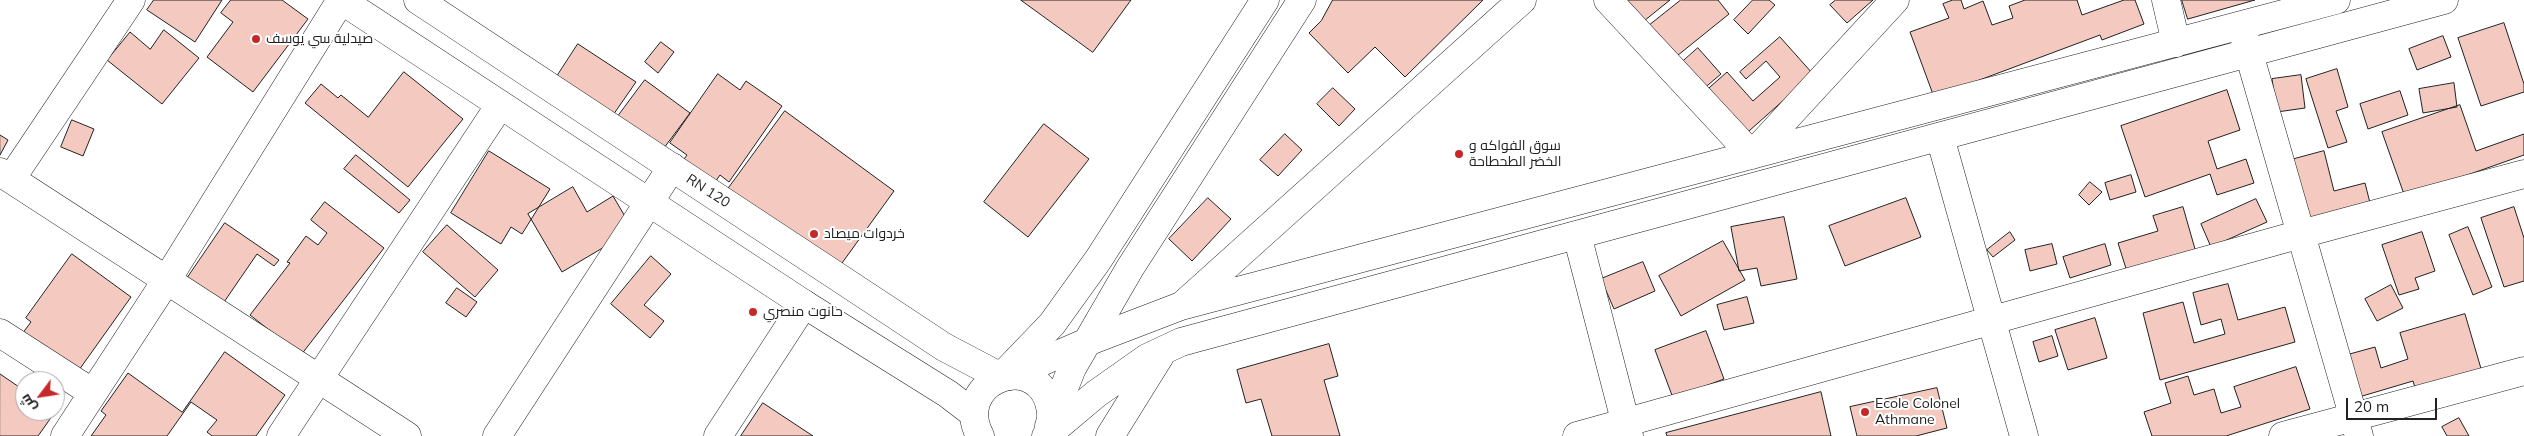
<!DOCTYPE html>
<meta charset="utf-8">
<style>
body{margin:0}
#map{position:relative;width:2524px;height:436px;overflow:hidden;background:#fff;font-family:Mulish,Cairo,sans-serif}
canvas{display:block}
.north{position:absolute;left:15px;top:371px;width:50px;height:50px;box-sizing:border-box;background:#fff;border:1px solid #a7a7a7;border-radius:50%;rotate:239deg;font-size:14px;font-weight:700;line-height:20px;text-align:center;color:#222}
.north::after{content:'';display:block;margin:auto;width:18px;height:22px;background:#c62828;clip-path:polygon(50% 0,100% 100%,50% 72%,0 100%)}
.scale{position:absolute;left:2346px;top:398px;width:91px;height:22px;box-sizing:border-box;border:2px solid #222;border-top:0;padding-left:6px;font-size:15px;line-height:18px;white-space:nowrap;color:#222;-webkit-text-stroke:4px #fff;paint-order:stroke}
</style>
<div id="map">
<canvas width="2524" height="436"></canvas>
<div class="north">ش</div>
<div class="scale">20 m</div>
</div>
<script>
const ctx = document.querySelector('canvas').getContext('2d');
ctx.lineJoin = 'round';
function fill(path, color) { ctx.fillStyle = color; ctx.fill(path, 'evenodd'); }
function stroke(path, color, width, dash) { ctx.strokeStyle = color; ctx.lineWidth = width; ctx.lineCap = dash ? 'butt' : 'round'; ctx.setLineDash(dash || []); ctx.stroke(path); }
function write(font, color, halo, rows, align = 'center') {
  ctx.font = font + ' Mulish,Cairo,sans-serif'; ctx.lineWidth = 4; ctx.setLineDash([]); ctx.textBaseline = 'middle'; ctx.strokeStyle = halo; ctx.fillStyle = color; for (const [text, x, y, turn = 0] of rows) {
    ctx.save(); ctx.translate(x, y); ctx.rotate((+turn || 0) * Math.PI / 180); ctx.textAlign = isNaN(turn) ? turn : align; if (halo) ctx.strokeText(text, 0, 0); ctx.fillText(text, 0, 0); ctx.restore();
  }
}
const building = new Path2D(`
 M 154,0 L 222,0 L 195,42 L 147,10 Z
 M 231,0 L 282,0 L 308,19 L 253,92 L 207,57 L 233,22 L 221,13 Z
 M 1021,0 L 1131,0 L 1093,52 Z
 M 1333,0 L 1483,0 L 1405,77 L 1375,47 L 1348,73 L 1309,33 L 1321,21 Z
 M 1619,0 L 1670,0 L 1639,25 Z
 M 1681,0 L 1718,0 L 1729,14 L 1662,68 L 1636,36 Z
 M 1753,0 L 1769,0 L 1775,5 L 1748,34 L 1734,20 Z
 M 1836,0 L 1873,0 L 1847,23 L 1830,5 Z
 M 1953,0 L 1961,0 L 1964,9 L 1983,1 L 1992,25 L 2013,18 L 2009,6 L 2025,0 L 2077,0 L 2082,15 L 2124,0 L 2135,0 L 2144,24 L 2102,40 L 2100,35 L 1934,97 L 1910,32 L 1949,18 L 1943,4 Z
 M 2182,0 L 2255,0 L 2188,19 Z
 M 2504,23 L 2524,84 L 2524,92 L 2481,106 L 2458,38 Z
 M 164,30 L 199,58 L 162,104 L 107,60 L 130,32 L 150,49 Z
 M 2443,36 L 2451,57 L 2417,70 L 2409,49 Z
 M 1780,37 L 1813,74 L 1740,139 L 1701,95 L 1727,72 L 1753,101 L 1780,77 L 1766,61 L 1746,79 L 1740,72 Z
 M 661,42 L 674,52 L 658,73 L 645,62 Z
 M 578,44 L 636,82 L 611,118 L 554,81 Z
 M 1698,48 L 1721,74 L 1702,90 L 1680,64 Z
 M 2337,69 L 2348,107 L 2336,111 L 2347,142 L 2328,148 L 2306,79 Z
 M 404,72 L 463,119 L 408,187 L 305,103 L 321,84 L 338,98 L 341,95 L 368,117 Z
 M 718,74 L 740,90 L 746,81 L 782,106 L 729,182 L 720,175 L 707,194 L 675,171 L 687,155 L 670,143 Z
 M 2301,75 L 2305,108 L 2277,112 L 2272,79 Z
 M 645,80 L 690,113 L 658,156 L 613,123 Z
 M 2454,83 L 2457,107 L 2423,113 L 2419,89 Z
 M 1333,88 L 1355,109 L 1339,126 L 1317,104 Z
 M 2227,90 L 2240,130 L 2208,141 L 2217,169 L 2246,159 L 2254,183 L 2217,195 L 2210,174 L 2145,197 L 2121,126 Z
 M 2400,91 L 2408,115 L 2368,129 L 2360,104 Z
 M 2460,105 L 2476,151 L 2524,134 L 2524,155 L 2405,197 L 2382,132 Z
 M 785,111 L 894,191 L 837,270 L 728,189 Z
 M 72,120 L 94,129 L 83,156 L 61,147 Z
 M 1044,124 L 1089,159 L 1028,237 L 984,202 Z
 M 1285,134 L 1302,150 L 1278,176 L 1260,160 Z
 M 0,135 L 8,140 L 0,155 Z
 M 489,151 L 550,189 L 522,234 L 511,227 L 501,244 L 451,213 Z
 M 2324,151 L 2334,191 L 2365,183 L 2371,207 L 2304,225 L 2287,161 Z
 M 356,155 L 410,200 L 399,213 L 344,169 Z
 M 2131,175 L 2136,192 L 2110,200 L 2105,183 Z
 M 2090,182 L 2102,192 L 2089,205 L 2079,195 Z
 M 573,187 L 587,212 L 613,196 L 633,230 L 562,272 L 528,214 Z
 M 1208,198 L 1231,219 L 1192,261 L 1169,239 Z
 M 1906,198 L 1921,237 L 1845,266 L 1829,226 Z
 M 2256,199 L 2267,222 L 2211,247 L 2201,224 Z
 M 325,202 L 384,248 L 301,355 L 250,315 L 290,263 L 287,262 L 306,236 L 318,245 L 327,233 L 311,220 Z
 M 2183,207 L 2197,256 L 2128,275 L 2118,243 L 2158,231 L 2153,216 Z
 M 2514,207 L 2524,238 L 2524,281 L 2504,287 L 2481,218 Z
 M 1784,217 L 1797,279 L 1761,286 L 1757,268 L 1739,271 L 1731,227 Z
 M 225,223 L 279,260 L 274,266 L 257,254 L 222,305 L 186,280 Z
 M 447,225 L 498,270 L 475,297 L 423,252 Z
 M 2468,227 L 2492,287 L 2473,295 L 2449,235 Z
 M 2010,232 L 2015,240 L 1993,257 L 1987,250 Z
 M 2422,232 L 2435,271 L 2415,278 L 2419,289 L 2399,295 L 2382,245 Z
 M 1723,241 L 1745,280 L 1681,316 L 1659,276 Z
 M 2052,244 L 2057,264 L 2030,271 L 2025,250 Z
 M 2105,244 L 2111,265 L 2070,278 L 2063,257 Z
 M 72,254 L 131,297 L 74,377 L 19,338 L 31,322 L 26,318 Z
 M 651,256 L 671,274 L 644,305 L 664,321 L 650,338 L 611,304 Z
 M 1643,262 L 1655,291 L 1614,309 L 1601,279 Z
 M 2228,284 L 2238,320 L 2285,307 L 2295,342 L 2160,380 L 2143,313 L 2183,302 L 2194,343 L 2225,334 L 2221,319 L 2201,325 L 2193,293 Z
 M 2391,285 L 2403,308 L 2377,321 L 2365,299 Z
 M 457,288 L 477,302 L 466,317 L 446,303 Z
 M 1747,297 L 1754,323 L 1724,330 L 1717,305 Z
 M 2465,314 L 2482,372 L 2416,391 L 2413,381 L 2359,397 L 2346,355 L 2375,347 L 2381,368 L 2408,359 L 2400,333 Z
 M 2095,318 L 2107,358 L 2068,370 L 2055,330 Z
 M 1706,331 L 1724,379 L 1673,398 L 1655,350 Z
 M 2052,336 L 2058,356 L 2039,362 L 2033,342 Z
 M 1329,344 L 1338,376 L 1324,380 L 1340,436 L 1272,436 L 1261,399 L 1246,403 L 1237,370 Z
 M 225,352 L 285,395 L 256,436 L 212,436 L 207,432 L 217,420 L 191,402 L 167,436 L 91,436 L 106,415 L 101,411 L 128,373 L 182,412 Z
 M 2296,367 L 2310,409 L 2226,436 L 2152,436 L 2144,412 L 2171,403 L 2165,383 L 2188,376 L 2194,395 L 2214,389 L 2221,413 L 2241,407 L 2234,387 Z
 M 0,374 L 25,391 L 25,411 L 55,412 L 38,436 L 0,436 Z
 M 1937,388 L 1947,428 L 1916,436 L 1857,436 L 1850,407 Z
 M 1821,392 L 1831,436 L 1667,436 L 1666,433 Z
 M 763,403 L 813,436 L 741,436 Z
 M 2459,418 L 2469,436 L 2447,436 L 2442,427 Z`);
fill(building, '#f3c9c0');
stroke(building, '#222', 1);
const minor = new Path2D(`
 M 1608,0 L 1752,155 L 1895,0
 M 2166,0 L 2176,43
 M 2244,36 L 2359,436
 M 1940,137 L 2024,436
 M 0,172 L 407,436
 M 11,179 L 131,0
 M 1577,235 L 1629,436
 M 1185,303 L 1522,0
 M 0,333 L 93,393
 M 1009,376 L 1087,342 L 1181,306 L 2336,0
 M 65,436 L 166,281 L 341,0
 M 281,436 L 500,105
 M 497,436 L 672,167
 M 718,436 L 804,304
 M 1046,436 L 1096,394 L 1147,358 L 1181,342 L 2444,0
 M 1110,436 L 1161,354
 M 1577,436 L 2301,234 L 2524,174
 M 2283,436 L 2524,371`);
const major = new Path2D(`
 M 341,0 L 804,304 L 948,394 L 974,414
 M 418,0 L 944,347 L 1001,377 L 1052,324 L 1098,260 L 1265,0
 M 1051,421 L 1072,368 L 1130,268 L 1302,0
 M 980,436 C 953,384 1028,351 1048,399 C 1051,408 1053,417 1049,426`);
stroke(minor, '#222', 29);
stroke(major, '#222', 29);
stroke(minor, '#fff', 28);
stroke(major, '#fff', 28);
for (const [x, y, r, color] of [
 [256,39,5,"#c62828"],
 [1459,154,5,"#c62828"],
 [814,234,5,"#c62828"],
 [753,312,5,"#c62828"],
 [1865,412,5,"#c62828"]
]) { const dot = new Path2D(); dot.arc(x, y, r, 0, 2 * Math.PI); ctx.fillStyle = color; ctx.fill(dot); stroke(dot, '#fff', 2); }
write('14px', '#222', '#fff', [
 ["صيدلية سي يوسف",266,39],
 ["سوق الفواكه و",1469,146],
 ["الخضر الطحطاحة",1469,162],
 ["خردوات ميصاد",824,234],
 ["حانوت منصري",763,312],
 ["Ecole Colonel",1875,404],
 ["Athmane",1875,420]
], 'left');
write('14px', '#222', '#fff', [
 ["RN 120",708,191,33]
]);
</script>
